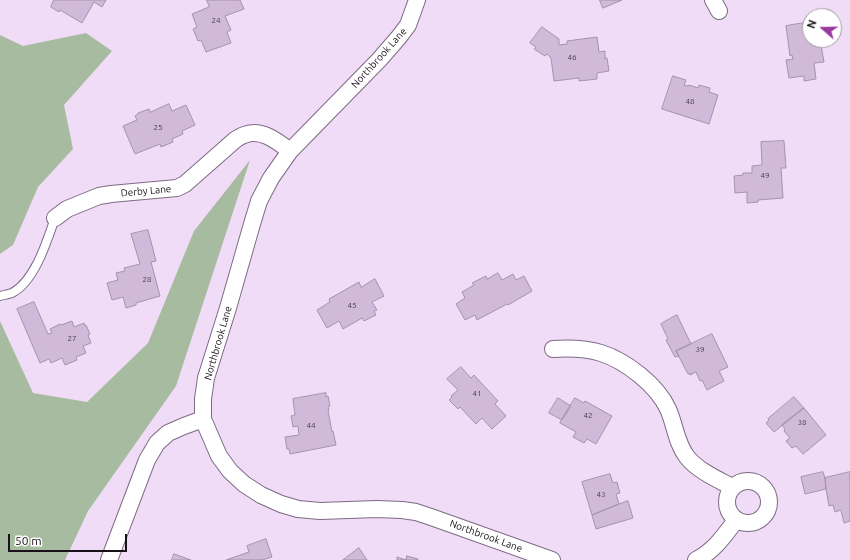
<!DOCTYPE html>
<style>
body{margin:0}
#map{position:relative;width:850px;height:560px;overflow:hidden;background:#f0dcf7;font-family:Ubuntu,sans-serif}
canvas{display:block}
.north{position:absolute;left:802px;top:8px;width:40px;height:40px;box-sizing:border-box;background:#fff;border:1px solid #a3a0a3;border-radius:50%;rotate:290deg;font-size:11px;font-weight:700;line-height:16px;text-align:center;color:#18111a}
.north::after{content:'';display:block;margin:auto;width:14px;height:18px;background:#99389f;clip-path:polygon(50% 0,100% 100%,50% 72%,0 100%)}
.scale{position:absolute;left:8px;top:534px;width:119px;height:18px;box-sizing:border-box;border:2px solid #18111a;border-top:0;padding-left:5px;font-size:12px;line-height:14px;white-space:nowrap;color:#18111a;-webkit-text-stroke:3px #fff;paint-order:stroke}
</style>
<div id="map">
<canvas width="850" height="560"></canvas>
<div class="north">N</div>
<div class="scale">50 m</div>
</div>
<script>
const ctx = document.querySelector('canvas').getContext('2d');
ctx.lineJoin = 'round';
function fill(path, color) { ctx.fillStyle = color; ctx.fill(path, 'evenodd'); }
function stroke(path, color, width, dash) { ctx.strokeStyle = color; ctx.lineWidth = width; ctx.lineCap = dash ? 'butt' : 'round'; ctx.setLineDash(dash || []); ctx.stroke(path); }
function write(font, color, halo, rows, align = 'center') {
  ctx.font = font + ' Ubuntu,sans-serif'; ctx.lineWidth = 3; ctx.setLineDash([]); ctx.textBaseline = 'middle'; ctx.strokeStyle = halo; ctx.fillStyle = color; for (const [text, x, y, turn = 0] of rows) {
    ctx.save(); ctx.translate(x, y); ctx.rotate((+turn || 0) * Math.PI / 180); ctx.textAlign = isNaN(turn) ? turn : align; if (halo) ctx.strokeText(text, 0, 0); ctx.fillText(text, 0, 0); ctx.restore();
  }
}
fill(new Path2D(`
 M 86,33 L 112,51 L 64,105 L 73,149 L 38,187 L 13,245 L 0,254 L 0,35 L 23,46 Z
 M 250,160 L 176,386 L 88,511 L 65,560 L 0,560 L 0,321 L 33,393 L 87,402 L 148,343 L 194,231 Z`), '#a7bba1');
const building = new Path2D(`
 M 54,0 L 106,0 L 102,7 L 94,2 L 82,23 L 60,10 L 59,12 L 51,7 Z
 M 207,0 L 240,0 L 244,9 L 225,16 L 231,30 L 227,32 L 231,43 L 206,52 L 201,40 L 198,41 L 193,29 L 197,27 L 192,14 L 209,7 Z
 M 600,0 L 622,0 L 603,8 Z
 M 810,22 L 810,40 L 827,40 L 827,44 L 821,45 L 824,62 L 814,63 L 816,79 L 804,81 L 804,76 L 789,78 L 786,60 L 793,59 L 792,55 L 790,56 L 786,26 Z
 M 542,27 L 559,39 L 559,45 L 567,44 L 567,41 L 597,37 L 599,52 L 605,51 L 605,59 L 607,58 L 609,71 L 597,73 L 597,79 L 579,81 L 579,78 L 554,81 L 551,58 L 547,54 L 545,56 L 534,49 L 536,47 L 530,43 Z
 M 673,76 L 686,80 L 684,85 L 688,86 L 689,85 L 698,88 L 699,85 L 710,88 L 709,92 L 718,95 L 709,124 L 662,109 Z
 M 169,104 L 172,111 L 186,105 L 195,125 L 182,131 L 183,134 L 172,139 L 173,142 L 161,147 L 160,144 L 135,154 L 123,126 L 137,120 L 135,116 L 138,114 L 138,113 L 149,109 L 150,112 Z
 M 784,141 L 786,168 L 781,168 L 783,198 L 758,200 L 758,202 L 747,203 L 747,192 L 735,193 L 734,176 L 743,175 L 743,173 L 752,173 L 752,166 L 762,165 L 761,142 Z
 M 148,230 L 156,261 L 151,262 L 160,296 L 136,303 L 136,305 L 126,308 L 123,297 L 112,300 L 107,283 L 118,280 L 116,273 L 125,271 L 124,268 L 140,264 L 131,234 Z
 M 498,273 L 502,280 L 513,274 L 516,280 L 524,276 L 532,291 L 508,305 L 507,304 L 477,320 L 475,315 L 465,320 L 456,304 L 465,298 L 462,292 L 474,285 L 472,283 L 486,276 L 487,279 Z
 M 375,279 L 384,296 L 372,302 L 377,310 L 374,311 L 376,315 L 364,321 L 362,318 L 343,329 L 339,321 L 327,328 L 317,310 L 330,302 L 329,299 L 359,282 L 361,287 Z
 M 34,302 L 48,334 L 52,333 L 50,329 L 60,324 L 61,325 L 72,321 L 74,327 L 84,323 L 85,326 L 86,325 L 90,334 L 88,335 L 91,343 L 83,346 L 86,353 L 76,357 L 77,360 L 65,365 L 62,358 L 51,363 L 49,359 L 40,363 L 17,309 Z
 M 677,315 L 691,344 L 676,351 L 679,356 L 675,357 L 666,340 L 668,339 L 661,324 Z
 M 712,334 L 728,367 L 719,371 L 724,381 L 707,390 L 702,380 L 700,381 L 696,372 L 690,375 L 690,373 L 688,374 L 676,351 Z
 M 461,367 L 471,378 L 474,375 L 498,401 L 495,404 L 506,416 L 492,429 L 482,418 L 476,424 L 460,407 L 458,409 L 449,400 L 452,397 L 451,396 L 458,390 L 447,379 Z
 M 326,393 L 326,397 L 328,396 L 330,406 L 328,407 L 329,410 L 328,410 L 332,432 L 333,431 L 336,445 L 290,454 L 289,449 L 287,449 L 285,437 L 299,435 L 298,426 L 293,427 L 291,416 L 295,415 L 293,399 Z
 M 794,397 L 804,408 L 774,432 L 766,423 L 769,420 L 768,419 Z
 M 558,398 L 571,406 L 562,420 L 549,413 Z
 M 575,398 L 584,403 L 585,401 L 612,416 L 596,444 L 587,439 L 584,443 L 573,437 L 576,432 L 560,423 Z
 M 804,408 L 826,435 L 803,454 L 796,446 L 792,448 L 786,441 L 790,438 L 784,431 L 785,429 L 782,425 Z
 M 823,472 L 825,478 L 826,489 L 805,494 L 801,477 Z
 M 850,472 L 850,521 L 844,523 L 841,510 L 835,512 L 833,505 L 829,506 L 826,489 L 825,478 Z
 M 610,474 L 613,483 L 617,482 L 620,493 L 616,494 L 619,504 L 592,515 L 582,482 Z
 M 628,501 L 633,518 L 596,529 L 592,515 L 619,504 Z
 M 266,539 L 272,557 L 262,560 L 226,560 L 249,552 L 247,546 Z
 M 359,548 L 367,560 L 343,560 Z
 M 174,554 L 191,560 L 172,560 Z
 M 407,556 L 418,559 L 418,560 L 397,560 L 397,557 L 406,560 Z`);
fill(building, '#d0b9d9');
stroke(building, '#a592ac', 1);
const lane = new Path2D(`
 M 0,296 C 4,295 9,294 12,293 C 35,281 47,241 55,218`);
const street = new Path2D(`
 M 417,0 L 408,25 L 399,37 L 379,60 L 290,151 L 271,178 L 259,201 L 252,224 L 228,308 L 206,378 L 203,399 L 203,419 L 219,456 L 230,471 L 244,484 L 261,495 L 281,504 L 298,509 L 320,511 L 377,509 L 402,510 L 416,512 L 431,517 L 552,560
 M 713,0 L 719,11
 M 55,218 L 67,209 L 99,196 L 111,194 L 177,188 L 185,184 L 235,140 C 238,138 241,136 244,135 C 261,128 277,141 290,151
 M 553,349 C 569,348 585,348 601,353 C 626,361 657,385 668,409 C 675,424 676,443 687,457 C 697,470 717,479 732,487
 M727 502a21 21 0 1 1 42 0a21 21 0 1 1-42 0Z
 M 109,560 L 147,460 L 157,443 L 168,433 L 184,426 L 203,419
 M 696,560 C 714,551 724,536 736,520`);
stroke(lane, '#7c6b83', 10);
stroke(street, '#7c6b83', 18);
stroke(lane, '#fff', 8);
stroke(street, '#fff', 16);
write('8px', '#463b4a', null, [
 ["24",216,20],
 ["46",572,57],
 ["48",690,101],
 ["25",158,127],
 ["49",765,175],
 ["28",147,279],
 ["45",352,305],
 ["27",72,338],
 ["39",700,349],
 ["41",477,393],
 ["42",588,415],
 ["38",802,422],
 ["44",311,425],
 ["43",601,494]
]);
write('10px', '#18111a', '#fff', [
 ["Northbrook Lane",379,58,-48],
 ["Derby Lane",146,191,-5],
 ["Northbrook Lane",218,343,-74],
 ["Northbrook Lane",486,536,20]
]);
</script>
